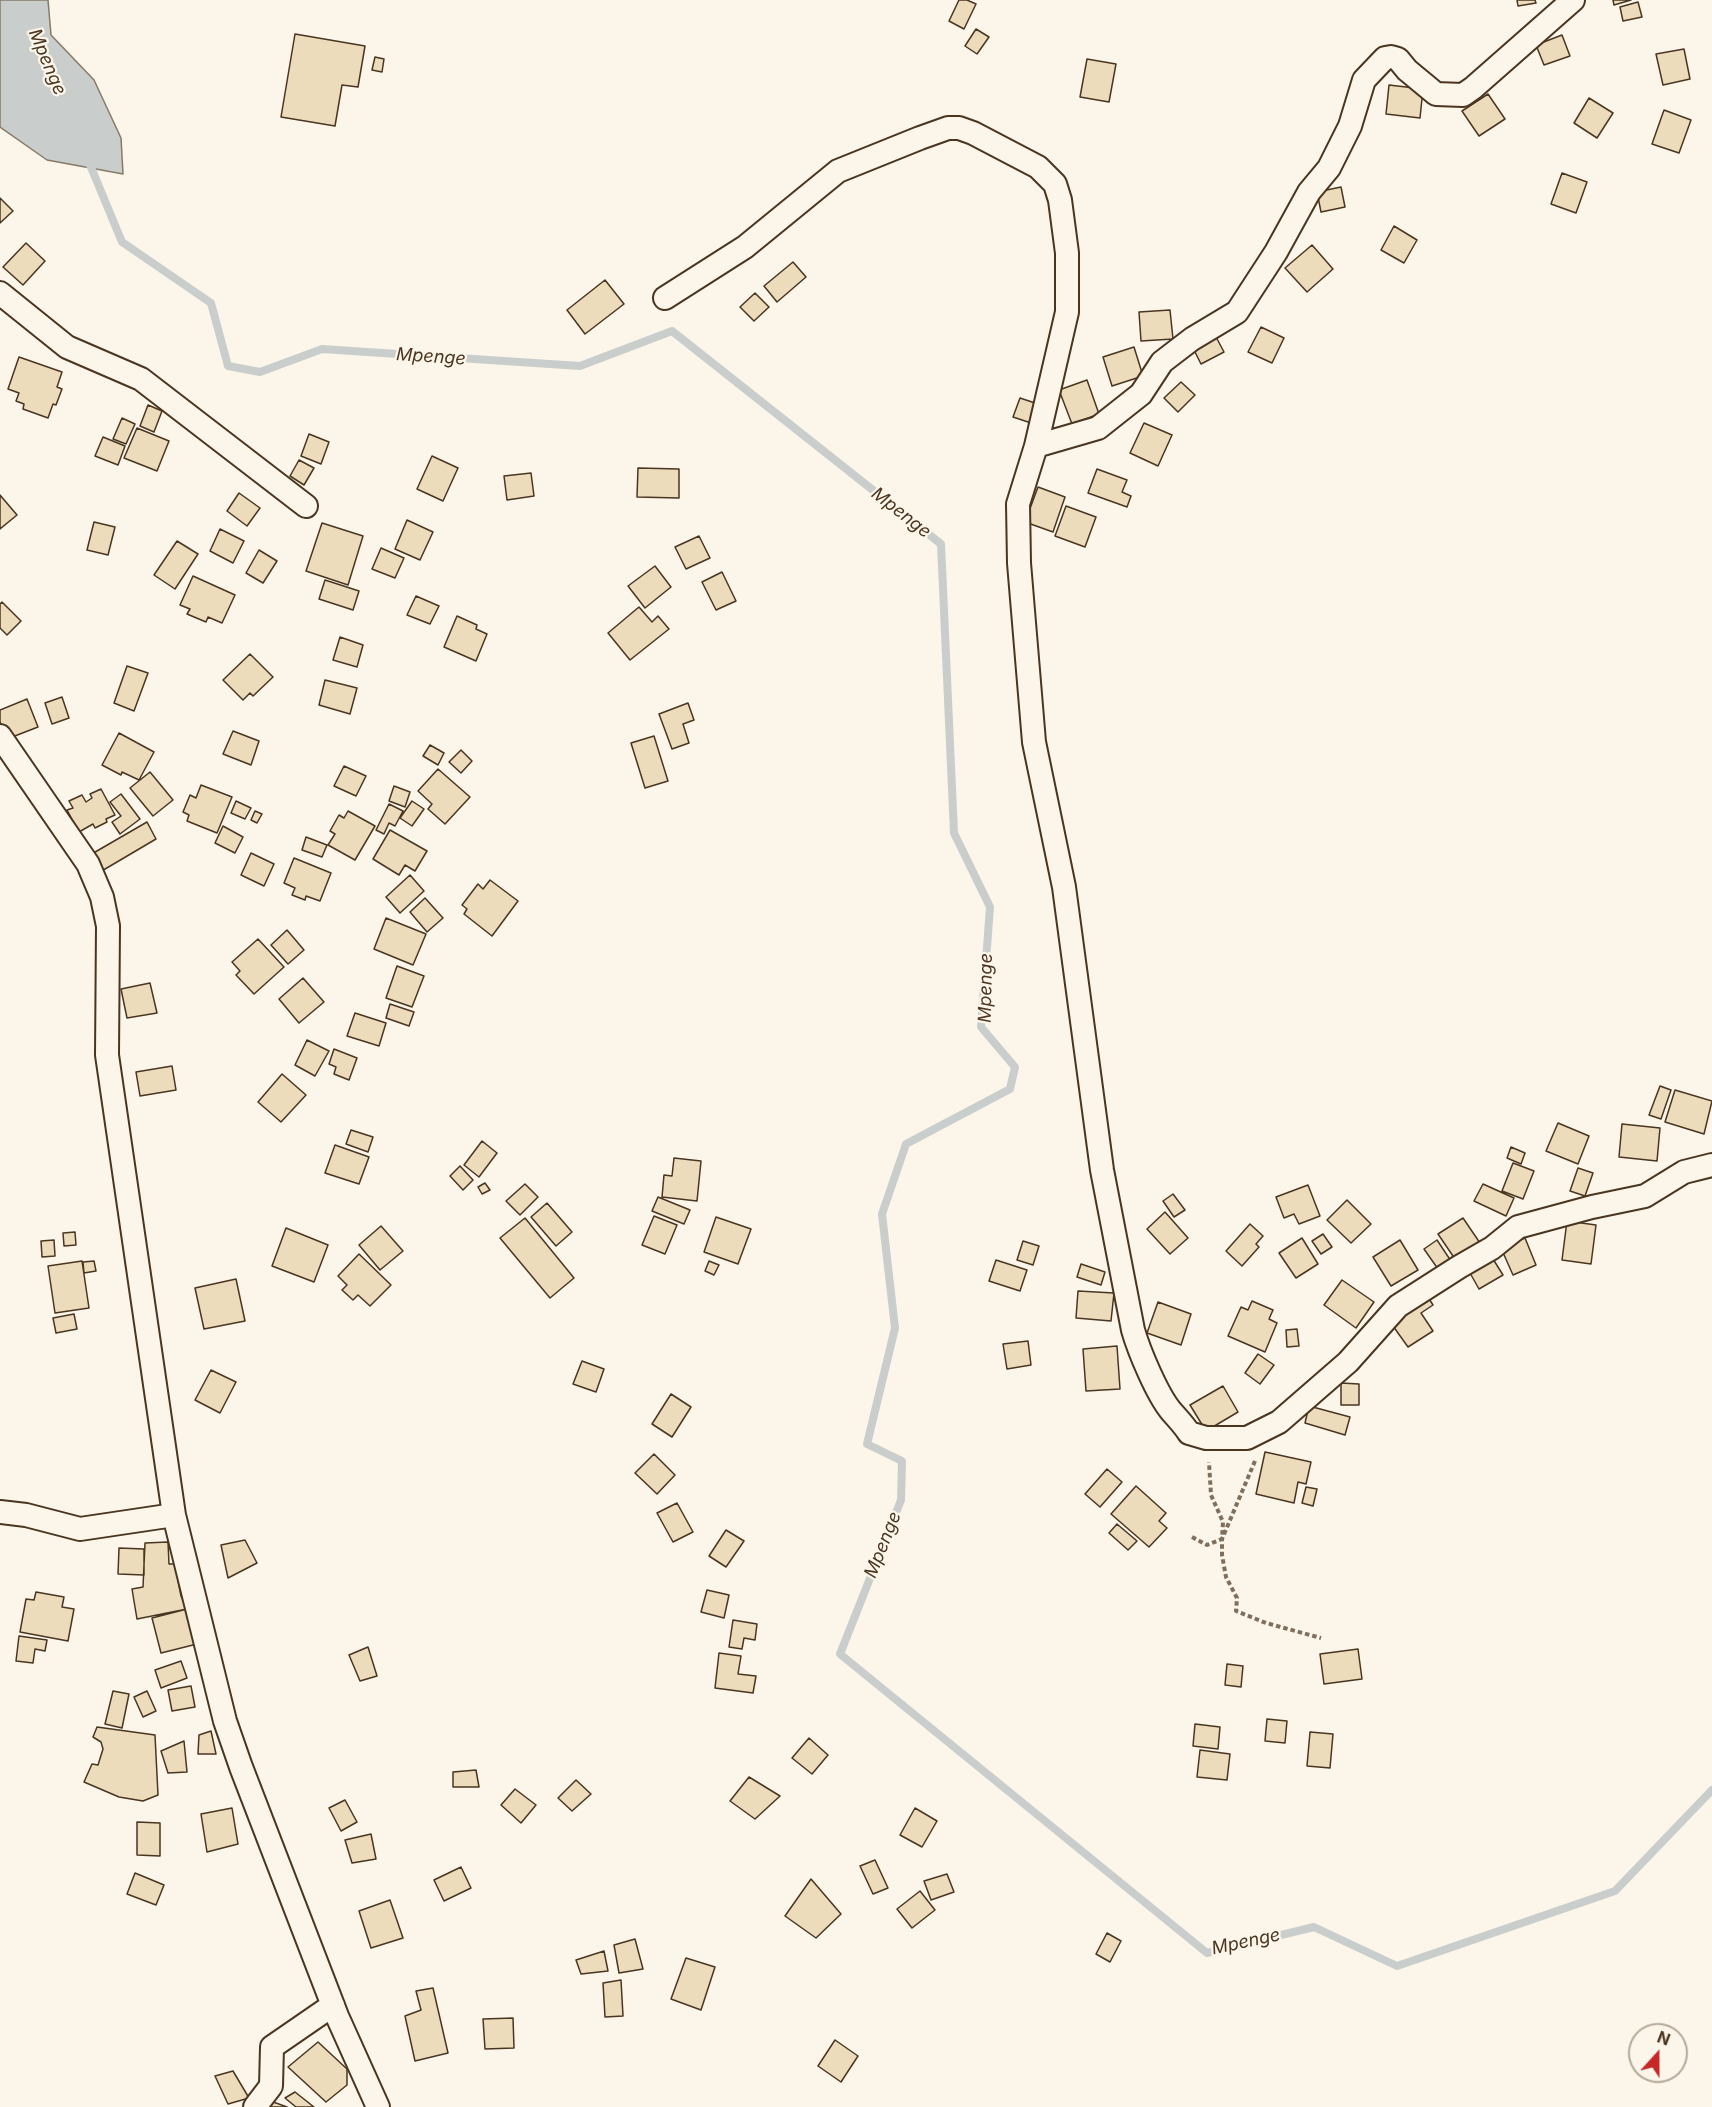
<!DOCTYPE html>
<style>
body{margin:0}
#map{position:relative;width:1712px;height:2107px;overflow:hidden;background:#fbf6e9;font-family:Inter,sans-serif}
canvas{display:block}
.north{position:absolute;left:1628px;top:2023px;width:60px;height:60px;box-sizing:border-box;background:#fbf6e9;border:2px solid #b4a999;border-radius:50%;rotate:21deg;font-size:16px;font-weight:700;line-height:24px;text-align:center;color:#4a3520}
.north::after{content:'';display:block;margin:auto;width:21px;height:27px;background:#c62828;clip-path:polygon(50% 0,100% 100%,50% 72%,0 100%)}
</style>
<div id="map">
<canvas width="1712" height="2107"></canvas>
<div class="north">N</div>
</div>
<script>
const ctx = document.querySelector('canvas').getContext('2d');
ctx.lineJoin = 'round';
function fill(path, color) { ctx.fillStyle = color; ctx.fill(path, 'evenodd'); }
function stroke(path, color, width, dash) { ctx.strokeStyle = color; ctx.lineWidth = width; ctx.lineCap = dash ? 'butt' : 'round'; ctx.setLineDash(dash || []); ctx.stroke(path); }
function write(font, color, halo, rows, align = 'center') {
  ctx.font = font + ' Inter,sans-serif'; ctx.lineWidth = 4.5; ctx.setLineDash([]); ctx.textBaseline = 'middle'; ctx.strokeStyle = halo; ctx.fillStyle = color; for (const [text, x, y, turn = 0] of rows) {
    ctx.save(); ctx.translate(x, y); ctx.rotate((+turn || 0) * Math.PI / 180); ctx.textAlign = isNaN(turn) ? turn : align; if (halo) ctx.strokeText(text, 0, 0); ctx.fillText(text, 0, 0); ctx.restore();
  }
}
const water = new Path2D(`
 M 0,0 L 48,0 L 51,35 L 94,80 L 121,138 L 123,174 L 47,160 L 0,127 Z`);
fill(water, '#c9cecd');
stroke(water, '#887966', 1.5);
stroke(new Path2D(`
 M 88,160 L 122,242 L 211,303 L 228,366 L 260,372 L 322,349 L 580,366 L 672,331 L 941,544 L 954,833 L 990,907 L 981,1027 L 1015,1067 L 1010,1089 L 906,1144 L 882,1214 L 895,1328 L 867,1444 L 902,1461 L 901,1500 L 840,1654 L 1207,1953 L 1314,1927 L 1397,1966 L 1615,1891 L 1712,1790`), '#c9cecd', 8);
const building = new Path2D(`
 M 959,0 L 967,0 L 976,4 L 964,29 L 949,21 Z
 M 1517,0 L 1535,0 L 1536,3 L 1518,6 Z
 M 1613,0 L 1631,0 L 1614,5 Z
 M 1638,2 L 1642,17 L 1623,21 L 1620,7 Z
 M 976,29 L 989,37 L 977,54 L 965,46 Z
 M 295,34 L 365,46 L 358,87 L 342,85 L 335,126 L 281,117 Z
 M 1562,35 L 1570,56 L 1544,65 L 1536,45 Z
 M 1684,49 L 1690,79 L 1663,85 L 1656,54 Z
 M 375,57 L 384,59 L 382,72 L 372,70 Z
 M 1087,59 L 1116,64 L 1109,102 L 1080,97 Z
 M 1389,85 L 1423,89 L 1420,118 L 1386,114 Z
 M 1488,94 L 1505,119 L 1479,136 L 1462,111 Z
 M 1589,98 L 1613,113 L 1597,138 L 1574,123 Z
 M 1664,110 L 1691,120 L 1679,153 L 1652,144 Z
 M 1562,173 L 1587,182 L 1576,213 L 1551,204 Z
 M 1341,187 L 1345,207 L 1321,212 L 1317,192 Z
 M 0,198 L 13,211 L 0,223 Z
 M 1394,226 L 1417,240 L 1404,263 L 1381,250 Z
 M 26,243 L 45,261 L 23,285 L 3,267 Z
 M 1312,245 L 1333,269 L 1307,292 L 1285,268 Z
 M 793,262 L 806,277 L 777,302 L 764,286 Z
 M 605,280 L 624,304 L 585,334 L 567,310 Z
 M 755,293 L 769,307 L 754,321 L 740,307 Z
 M 1170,310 L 1173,339 L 1141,341 L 1139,312 Z
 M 1261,327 L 1284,338 L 1272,363 L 1248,352 Z
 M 1215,335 L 1224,352 L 1201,364 L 1192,346 Z
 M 1134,347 L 1143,376 L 1112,386 L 1103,357 Z
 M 19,357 L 62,372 L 57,387 L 62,389 L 56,405 L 53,404 L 48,418 L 23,409 L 24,404 L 16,401 L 19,393 L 8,389 Z
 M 1087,380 L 1099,414 L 1072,424 L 1059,390 Z
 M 1181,382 L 1195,395 L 1178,412 L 1164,398 Z
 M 1020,398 L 1041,405 L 1034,424 L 1013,417 Z
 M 148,405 L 162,411 L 154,432 L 140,426 Z
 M 122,418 L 135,424 L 126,444 L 113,439 Z
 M 1144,423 L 1172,435 L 1158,466 L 1130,453 Z
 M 137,428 L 169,441 L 157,471 L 124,458 Z
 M 309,434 L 329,442 L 321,464 L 301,456 Z
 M 103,437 L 125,446 L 118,465 L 95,456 Z
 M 432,456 L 458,468 L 443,501 L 417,489 Z
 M 299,460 L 314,468 L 304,485 L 290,476 Z
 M 638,468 L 679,469 L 679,498 L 637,497 Z
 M 1097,469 L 1127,480 L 1122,492 L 1131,496 L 1127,507 L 1088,493 Z
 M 531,473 L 534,496 L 507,500 L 504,476 Z
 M 1038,487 L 1065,497 L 1053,532 L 1025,522 Z
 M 239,493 L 260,508 L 247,526 L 227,511 Z
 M 0,495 L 17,515 L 0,529 Z
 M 1066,506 L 1096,517 L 1085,547 L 1055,536 Z
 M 407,520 L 433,532 L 420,560 L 395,549 Z
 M 94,522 L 115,527 L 108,555 L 87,550 Z
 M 322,523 L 363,536 L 348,585 L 306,571 Z
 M 220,529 L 244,541 L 233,563 L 210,551 Z
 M 699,536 L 710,558 L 686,569 L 675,547 Z
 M 177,541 L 198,554 L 175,589 L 154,575 Z
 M 381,548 L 404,558 L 395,578 L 372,569 Z
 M 259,550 L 277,561 L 263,583 L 246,573 Z
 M 655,566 L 671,587 L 645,608 L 628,586 Z
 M 722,572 L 736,601 L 716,610 L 702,582 Z
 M 193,576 L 235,595 L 222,623 L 208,617 L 206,622 L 187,614 L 190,609 L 180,605 Z
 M 325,580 L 359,591 L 353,610 L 319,599 Z
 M 416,596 L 439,606 L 430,624 L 407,615 Z
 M 2,602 L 21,621 L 7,635 L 0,628 L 0,604 Z
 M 639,607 L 652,622 L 658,616 L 669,629 L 630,660 L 608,633 Z
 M 457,616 L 477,625 L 476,629 L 487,634 L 476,661 L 444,647 Z
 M 340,637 L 363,645 L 357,667 L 333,660 Z
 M 250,654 L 273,677 L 253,696 L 250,693 L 243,700 L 223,680 Z
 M 127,666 L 148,673 L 134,711 L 114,703 Z
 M 325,680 L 357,688 L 350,714 L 319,705 Z
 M 62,697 L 69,718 L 52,724 L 45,703 Z
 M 27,699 L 38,727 L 7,739 L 0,722 L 0,710 Z
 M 688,703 L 694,720 L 683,724 L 689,743 L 672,749 L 659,714 Z
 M 233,731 L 259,741 L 251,765 L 223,754 Z
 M 119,733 L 154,752 L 139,780 L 122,772 L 121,775 L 102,765 Z
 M 654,736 L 668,781 L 645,788 L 631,743 Z
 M 430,745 L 444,753 L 438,765 L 423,756 Z
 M 461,750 L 472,761 L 461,773 L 449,762 Z
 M 344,766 L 366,776 L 356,796 L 334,786 Z
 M 438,769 L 470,797 L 445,824 L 428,809 L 432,804 L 418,791 Z
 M 150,772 L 173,800 L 153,816 L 130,788 Z
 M 201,785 L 232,797 L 217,833 L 187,821 L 189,815 L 183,812 L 190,795 L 196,798 Z
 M 394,786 L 410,792 L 405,807 L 389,801 Z
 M 101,789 L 115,815 L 106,819 L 107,822 L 95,828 L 93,824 L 79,832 L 67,810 L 73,808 L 69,801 L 82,795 L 86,802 L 92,798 L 90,794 Z
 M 121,794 L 140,819 L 120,834 L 112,822 L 121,816 L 110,802 Z
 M 236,801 L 251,808 L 245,819 L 231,813 Z
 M 412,801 L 424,809 L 412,826 L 400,818 Z
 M 389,804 L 403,811 L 395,826 L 389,823 L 384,834 L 376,830 Z
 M 255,811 L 262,814 L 257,823 L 251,820 Z
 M 348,811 L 375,826 L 355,860 L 328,845 L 335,834 L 330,831 L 339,815 L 344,818 Z
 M 147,822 L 156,839 L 100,872 L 90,855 Z
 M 223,826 L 243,837 L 235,853 L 215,843 Z
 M 390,830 L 427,851 L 415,871 L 405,865 L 399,875 L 373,859 Z
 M 306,837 L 327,845 L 322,857 L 302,850 Z
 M 251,853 L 274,864 L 264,886 L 241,875 Z
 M 294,858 L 331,873 L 320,901 L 306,896 L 305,900 L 292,895 L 295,888 L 284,883 Z
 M 410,875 L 424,891 L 400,913 L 386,897 Z
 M 490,880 L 518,901 L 492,936 L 464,914 L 467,909 L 462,905 L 478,884 L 483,889 Z
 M 425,898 L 443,918 L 427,932 L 410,912 Z
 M 386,918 L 426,934 L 413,965 L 374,949 Z
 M 287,930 L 304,950 L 288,964 L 271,945 Z
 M 258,939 L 284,967 L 254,994 L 236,975 L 240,971 L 232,962 Z
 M 397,966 L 424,976 L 412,1007 L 386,998 Z
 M 303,978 L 324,1002 L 299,1023 L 279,999 Z
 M 150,983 L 157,1013 L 127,1018 L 121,989 Z
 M 390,1004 L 414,1012 L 409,1026 L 386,1018 Z
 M 355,1013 L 386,1023 L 379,1046 L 347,1036 Z
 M 307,1040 L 329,1051 L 315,1076 L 295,1065 Z
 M 334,1049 L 357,1058 L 349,1080 L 334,1074 L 336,1067 L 329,1064 Z
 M 172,1066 L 176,1090 L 140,1096 L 136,1072 Z
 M 282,1074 L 306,1095 L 281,1122 L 258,1102 Z
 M 1660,1086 L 1671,1090 L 1661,1119 L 1649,1115 Z
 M 1675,1090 L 1712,1101 L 1704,1134 L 1665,1122 Z
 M 1558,1123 L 1589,1136 L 1578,1164 L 1546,1151 Z
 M 1622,1124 L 1660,1128 L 1657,1161 L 1619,1157 Z
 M 351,1130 L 373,1137 L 368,1152 L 346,1144 Z
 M 482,1141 L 497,1153 L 479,1177 L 464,1165 Z
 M 335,1145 L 369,1157 L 359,1184 L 325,1173 Z
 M 1511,1147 L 1525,1153 L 1521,1164 L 1507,1158 Z
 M 674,1158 L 701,1161 L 697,1201 L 662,1197 L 664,1175 L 672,1176 Z
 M 1513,1163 L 1534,1171 L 1523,1199 L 1502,1191 Z
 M 460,1166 L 473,1180 L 463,1190 L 450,1176 Z
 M 1578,1168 L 1593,1173 L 1585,1196 L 1570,1191 Z
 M 485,1183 L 490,1190 L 482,1194 L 478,1187 Z
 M 525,1184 L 538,1197 L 520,1215 L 506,1201 Z
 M 1483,1184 L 1514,1198 L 1506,1216 L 1474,1201 Z
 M 1308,1185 L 1320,1216 L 1299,1224 L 1294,1214 L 1284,1218 L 1276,1197 Z
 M 1173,1194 L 1185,1210 L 1174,1217 L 1163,1201 Z
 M 658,1197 L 690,1210 L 684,1224 L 652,1211 Z
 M 1347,1200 L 1371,1224 L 1351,1243 L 1327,1220 Z
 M 547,1203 L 572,1232 L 556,1246 L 531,1217 Z
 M 1165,1212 L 1188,1238 L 1170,1254 L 1147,1229 Z
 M 654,1216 L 677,1225 L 665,1254 L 642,1245 Z
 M 716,1217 L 751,1229 L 738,1264 L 704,1252 Z
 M 525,1218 L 574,1278 L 550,1298 L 500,1238 Z
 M 1463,1218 L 1480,1243 L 1455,1259 L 1438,1234 Z
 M 1567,1221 L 1596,1225 L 1591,1264 L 1562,1260 Z
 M 1250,1224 L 1263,1236 L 1256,1244 L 1259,1247 L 1242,1266 L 1226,1251 Z
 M 381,1226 L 403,1251 L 380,1270 L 359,1245 Z
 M 286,1228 L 328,1245 L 314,1282 L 272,1266 Z
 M 75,1232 L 76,1245 L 64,1246 L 63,1233 Z
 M 1323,1234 L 1332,1247 L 1321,1254 L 1312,1241 Z
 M 1302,1238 L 1318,1264 L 1296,1278 L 1279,1253 Z
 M 1525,1238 L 1536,1265 L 1513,1275 L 1501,1248 Z
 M 54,1240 L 55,1256 L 42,1257 L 41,1241 Z
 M 1400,1240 L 1418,1270 L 1391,1286 L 1373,1257 Z
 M 1437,1240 L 1451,1261 L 1438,1269 L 1424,1249 Z
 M 1023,1241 L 1039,1246 L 1033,1265 L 1017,1260 Z
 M 359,1254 L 391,1285 L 370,1306 L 358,1295 L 353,1300 L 342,1290 L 347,1285 L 338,1276 Z
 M 1493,1259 L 1503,1275 L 1479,1289 L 1470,1273 Z
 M 996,1260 L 1027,1270 L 1020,1291 L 989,1281 Z
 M 82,1261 L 89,1308 L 55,1313 L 48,1266 Z
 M 94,1261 L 96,1271 L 84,1273 L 83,1262 Z
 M 709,1261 L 719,1265 L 714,1275 L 705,1271 Z
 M 1081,1264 L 1105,1272 L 1101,1285 L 1077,1277 Z
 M 236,1279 L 245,1321 L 204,1329 L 195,1288 Z
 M 1342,1280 L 1374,1302 L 1356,1328 L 1324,1305 Z
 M 1078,1291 L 1114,1293 L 1111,1321 L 1076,1318 Z
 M 1426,1294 L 1433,1305 L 1421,1313 L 1433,1331 L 1408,1347 L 1388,1319 Z
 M 1252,1301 L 1273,1310 L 1269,1319 L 1277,1323 L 1265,1352 L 1228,1336 L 1241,1307 L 1248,1310 Z
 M 1158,1302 L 1191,1314 L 1181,1345 L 1147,1333 Z
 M 74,1314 L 77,1329 L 56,1333 L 53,1318 Z
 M 1297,1329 L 1299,1346 L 1287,1347 L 1286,1330 Z
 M 1028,1341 L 1031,1365 L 1007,1369 L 1003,1344 Z
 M 1117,1346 L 1120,1389 L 1086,1391 L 1083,1349 Z
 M 1258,1354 L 1274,1365 L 1260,1384 L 1245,1373 Z
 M 582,1361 L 604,1369 L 596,1392 L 573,1384 Z
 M 211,1370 L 236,1382 L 220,1413 L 195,1400 Z
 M 1341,1383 L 1359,1384 L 1359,1405 L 1341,1405 Z
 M 1223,1386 L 1238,1412 L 1206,1431 L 1190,1405 Z
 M 671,1394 L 691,1407 L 672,1437 L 652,1424 Z
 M 1309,1406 L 1350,1417 L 1345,1435 L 1305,1423 Z
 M 1265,1452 L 1311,1462 L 1306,1484 L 1298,1482 L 1294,1503 L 1256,1494 Z
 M 654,1454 L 675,1475 L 657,1494 L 635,1473 Z
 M 1107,1469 L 1122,1482 L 1100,1507 L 1085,1494 Z
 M 1136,1486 L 1166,1513 L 1159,1521 L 1167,1528 L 1149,1547 L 1111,1514 Z
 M 1306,1487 L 1317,1489 L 1313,1506 L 1302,1503 Z
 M 677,1503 L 693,1532 L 673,1542 L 657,1513 Z
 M 1117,1524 L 1137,1541 L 1128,1550 L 1109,1533 Z
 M 726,1530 L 744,1541 L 726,1567 L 709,1556 Z
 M 245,1540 L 257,1563 L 228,1578 L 221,1545 Z
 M 168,1542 L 169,1564 L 175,1564 L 181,1596 L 187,1609 L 137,1619 L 132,1589 L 143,1587 L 145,1543 Z
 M 119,1548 L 144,1549 L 144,1575 L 118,1574 Z
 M 707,1590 L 729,1595 L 724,1618 L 701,1612 Z
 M 36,1592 L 64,1597 L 62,1607 L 74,1609 L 68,1641 L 20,1632 L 26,1599 L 34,1600 Z
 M 187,1609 L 197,1644 L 161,1653 L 152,1618 Z
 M 733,1620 L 757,1624 L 755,1640 L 744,1638 L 742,1649 L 729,1647 Z
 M 19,1636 L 47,1640 L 45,1651 L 35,1649 L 33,1663 L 16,1661 Z
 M 368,1647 L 377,1676 L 360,1681 L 349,1655 Z
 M 1358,1649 L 1362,1679 L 1324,1684 L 1320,1654 Z
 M 719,1653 L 741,1656 L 738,1674 L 756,1676 L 753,1693 L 715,1688 Z
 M 181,1661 L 187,1678 L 161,1688 L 155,1670 Z
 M 1227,1664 L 1243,1666 L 1241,1687 L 1225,1685 Z
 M 191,1686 L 195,1707 L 172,1711 L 168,1690 Z
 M 113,1691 L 129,1694 L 122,1728 L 105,1724 Z
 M 147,1691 L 156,1711 L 143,1717 L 134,1697 Z
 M 1267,1719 L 1287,1721 L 1285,1743 L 1265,1741 Z
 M 1195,1724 L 1220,1727 L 1218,1749 L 1193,1746 Z
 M 97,1727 L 155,1735 L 158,1795 L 143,1801 L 119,1797 L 84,1782 L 92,1764 L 98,1765 L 103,1749 L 101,1742 L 93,1737 Z
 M 211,1731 L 216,1754 L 198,1754 L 199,1735 Z
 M 1310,1732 L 1333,1734 L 1330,1768 L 1307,1766 Z
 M 809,1738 L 828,1755 L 812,1774 L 792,1758 Z
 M 184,1741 L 187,1772 L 168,1773 L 161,1751 Z
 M 1200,1750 L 1230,1754 L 1227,1780 L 1197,1777 Z
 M 476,1770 L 479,1787 L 453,1787 L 453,1772 Z
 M 749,1777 L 780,1796 L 755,1819 L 730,1801 Z
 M 576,1780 L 591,1794 L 572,1811 L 558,1798 Z
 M 515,1789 L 536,1805 L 521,1823 L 501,1805 Z
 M 345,1800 L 357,1822 L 341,1831 L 329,1808 Z
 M 232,1808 L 238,1844 L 207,1852 L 201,1814 Z
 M 915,1808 L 937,1821 L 922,1847 L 900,1835 Z
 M 137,1822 L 160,1823 L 160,1856 L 137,1855 Z
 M 371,1834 L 376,1859 L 352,1863 L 345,1840 Z
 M 875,1860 L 888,1888 L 873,1894 L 860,1866 Z
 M 461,1867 L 471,1888 L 444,1901 L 434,1880 Z
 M 135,1873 L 164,1885 L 156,1905 L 127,1894 Z
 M 947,1874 L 954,1892 L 931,1900 L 924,1881 Z
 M 811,1879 L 841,1914 L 816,1938 L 785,1916 Z
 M 920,1891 L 935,1910 L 912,1928 L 897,1909 Z
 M 390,1900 L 403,1938 L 371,1948 L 359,1911 Z
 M 1107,1933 L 1121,1941 L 1110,1962 L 1096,1954 Z
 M 635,1939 L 643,1969 L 619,1973 L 614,1945 Z
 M 604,1951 L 608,1971 L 581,1974 L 576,1960 Z
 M 686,1958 L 715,1967 L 701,2010 L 671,1999 Z
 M 621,1980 L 623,2016 L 605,2017 L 603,1983 Z
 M 433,1988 L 448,2053 L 415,2061 L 405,2016 L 421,2010 L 416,1991 Z
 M 513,2018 L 514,2048 L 485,2049 L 483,2019 Z
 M 835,2040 L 858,2056 L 841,2082 L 818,2066 Z
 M 318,2042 L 347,2069 L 347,2085 L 326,2102 L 288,2067 Z
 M 233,2071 L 249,2098 L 228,2104 L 215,2076 Z
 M 295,2092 L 314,2107 L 296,2107 L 285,2098 Z
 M 265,2099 L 287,2107 L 262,2107 Z`);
fill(building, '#ecdcbc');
stroke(building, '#4a3520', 1.5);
const street = new Path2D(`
 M 0,293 L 67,347 L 141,379 L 306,506
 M 665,298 L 745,247 L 838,171 L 920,138 L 948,128 L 959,128 L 973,133 L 1038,167 L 1055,184 L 1060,200 L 1067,253 L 1067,312 L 1036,446 L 1018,504 L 1019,563 L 1034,742 L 1064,887 L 1102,1170 L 1133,1330 C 1139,1351 1157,1394 1171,1411 C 1177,1418 1184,1425 1189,1433 L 1206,1438 L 1247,1438 L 1279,1422 L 1348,1362 L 1398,1306 L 1459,1267 L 1492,1248 L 1518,1227 L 1592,1207 L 1645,1196 L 1684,1172 L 1712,1165
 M 1036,446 L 1098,428 L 1141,394 L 1162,362 L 1192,339 L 1237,312 L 1276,252 L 1309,192 L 1329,168 L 1350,126 L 1364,80 L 1385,58 L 1391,57 L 1398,59 L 1407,70 L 1436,94 L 1463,95 L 1473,88 L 1573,0
 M 0,736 L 88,864 L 102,897 L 108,926 L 107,1055 L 174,1515 L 225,1721 L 241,1767 L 337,2016 L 378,2107
 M 0,1512 L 26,1515 L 80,1529 L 174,1515
 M 255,2107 L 271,2086 L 272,2047 L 333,2005`);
stroke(street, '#4a3520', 26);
stroke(new Path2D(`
 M 1255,1461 L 1222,1539 L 1222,1555 L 1226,1577 L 1237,1598 L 1236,1611 L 1266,1623 L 1321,1638
 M 1192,1537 L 1207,1545 L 1222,1539 L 1223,1522 L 1211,1495 L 1209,1462`), '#7f6f5c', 4, [4.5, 3]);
stroke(street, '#fbf6e9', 22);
write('italic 18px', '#4a3520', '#fbf6e9', [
 ["Mpenge",47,62,67],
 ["Mpenge",431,357,4],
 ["Mpenge",901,513,38],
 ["Mpenge",986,988,-89],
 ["Mpenge",883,1545,-68],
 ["Mpenge",1246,1942,-12]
]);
</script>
